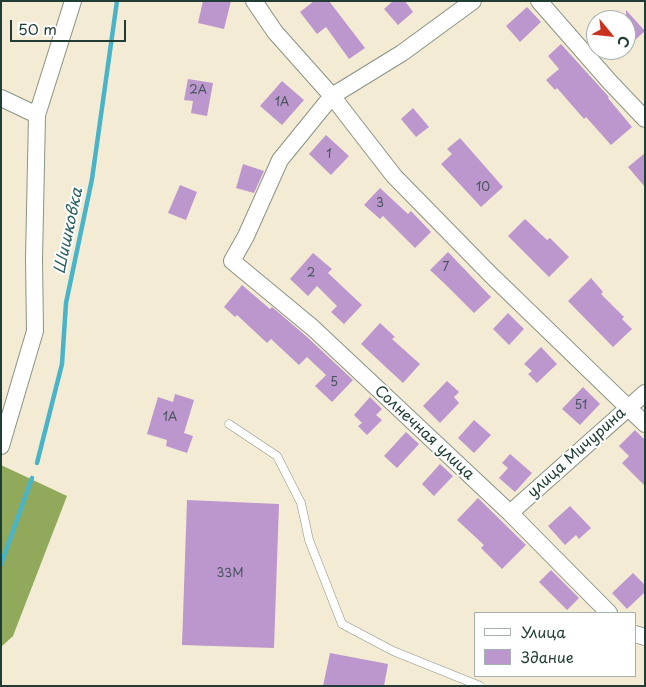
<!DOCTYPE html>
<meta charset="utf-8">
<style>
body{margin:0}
#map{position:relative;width:646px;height:687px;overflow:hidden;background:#f4ebd5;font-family:"Playpen Sans",sans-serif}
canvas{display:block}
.frame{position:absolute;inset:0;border:2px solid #1f3d34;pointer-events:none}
.legend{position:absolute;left:474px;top:612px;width:162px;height:65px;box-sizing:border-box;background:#fff;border:1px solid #a5b1ae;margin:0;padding:6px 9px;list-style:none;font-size:15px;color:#1f3d34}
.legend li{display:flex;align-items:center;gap:10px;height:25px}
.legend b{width:25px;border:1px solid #a5b1ae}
.north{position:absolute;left:586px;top:10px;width:50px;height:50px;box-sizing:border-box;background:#fff;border:1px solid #a5b1ae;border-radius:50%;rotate:118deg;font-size:14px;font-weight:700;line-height:20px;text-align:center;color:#1f3d34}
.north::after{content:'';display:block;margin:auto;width:18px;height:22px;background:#c8321e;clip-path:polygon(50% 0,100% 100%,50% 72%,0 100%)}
.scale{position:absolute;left:10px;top:20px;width:116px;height:22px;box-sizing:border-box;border:2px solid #1f3d34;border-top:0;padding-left:6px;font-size:15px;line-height:18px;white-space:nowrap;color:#1f3d34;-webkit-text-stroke:4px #fff;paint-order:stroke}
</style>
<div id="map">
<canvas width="646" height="687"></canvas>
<div class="frame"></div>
<ul class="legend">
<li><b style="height:6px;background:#fff"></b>Улица</li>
<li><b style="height:14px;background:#bb97cd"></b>Здание</li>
</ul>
<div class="north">С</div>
<div class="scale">50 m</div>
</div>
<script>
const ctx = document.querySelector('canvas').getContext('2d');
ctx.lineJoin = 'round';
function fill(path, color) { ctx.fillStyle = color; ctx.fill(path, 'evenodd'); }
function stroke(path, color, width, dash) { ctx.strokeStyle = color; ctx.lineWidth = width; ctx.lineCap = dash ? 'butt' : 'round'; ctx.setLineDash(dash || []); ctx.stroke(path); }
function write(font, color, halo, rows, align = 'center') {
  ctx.font = font + ' "Playpen Sans",sans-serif'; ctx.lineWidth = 4; ctx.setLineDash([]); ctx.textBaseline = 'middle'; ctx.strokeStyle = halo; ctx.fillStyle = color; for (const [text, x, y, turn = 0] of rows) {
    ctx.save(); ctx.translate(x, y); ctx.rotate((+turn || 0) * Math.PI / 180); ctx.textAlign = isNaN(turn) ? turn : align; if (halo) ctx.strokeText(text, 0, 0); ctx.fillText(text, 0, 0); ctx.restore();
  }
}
fill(new Path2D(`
 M 1,465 L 67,496 L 13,636 L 1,647 Z`), '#90a95b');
stroke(new Path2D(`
 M 37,463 L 62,364 L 66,303 L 92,179 L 117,1
 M 1,564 L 32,478`), '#49b4c7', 4.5);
fill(new Path2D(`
 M 203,1 L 231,1 L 224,29 L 198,23 Z
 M 314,1 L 329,1 L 365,48 L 349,59 L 326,27 L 317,34 L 300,12 Z
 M 393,1 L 405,1 L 413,12 L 398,25 L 384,9 Z
 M 527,7 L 541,22 L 520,42 L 506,26 Z
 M 626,10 L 645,31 L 626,48 Z
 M 561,44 L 609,97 L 608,98 L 632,127 L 611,145 L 586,117 L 584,119 L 557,88 L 555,90 L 546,80 L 559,69 L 548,56 Z
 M 188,79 L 213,83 L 207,116 L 191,113 L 193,101 L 184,100 Z
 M 282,81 L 304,100 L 282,125 L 260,106 Z
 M 413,108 L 429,127 L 416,137 L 401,119 Z
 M 326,135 L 349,156 L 331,175 L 309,154 Z
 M 460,138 L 503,187 L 481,207 L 441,164 L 452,154 L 447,149 Z
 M 645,153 L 645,187 L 628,167 Z
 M 243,164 L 264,171 L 254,193 L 236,188 Z
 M 180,185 L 197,192 L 186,220 L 168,213 Z
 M 380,188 L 408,214 L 411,211 L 431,232 L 415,248 L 383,216 L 380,219 L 364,205 Z
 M 525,219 L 547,240 L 550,238 L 569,257 L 549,277 L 508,236 Z
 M 448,252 L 491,297 L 474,313 L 444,283 L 430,270 Z
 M 313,253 L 332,269 L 328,273 L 362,305 L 344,324 L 331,312 L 337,306 L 317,286 L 308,296 L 290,279 Z
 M 591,278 L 603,292 L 601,294 L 624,317 L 622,319 L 632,329 L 613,347 L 568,301 Z
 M 242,285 L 270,309 L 272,307 L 306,336 L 353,380 L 332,402 L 315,386 L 326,375 L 307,357 L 299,365 L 271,339 L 267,343 L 237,315 L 235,317 L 224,307 Z
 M 508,313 L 524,329 L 509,345 L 493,329 Z
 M 380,323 L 395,337 L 392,339 L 420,364 L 403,383 L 361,344 Z
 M 541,347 L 557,364 L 537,383 L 528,374 L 532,371 L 524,364 Z
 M 447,381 L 459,392 L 454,397 L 459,403 L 440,423 L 423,406 Z
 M 583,387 L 600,404 L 580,425 L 562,409 Z
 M 175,394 L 194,400 L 184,433 L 193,436 L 187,453 L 166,446 L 167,440 L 147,434 L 158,397 L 173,402 Z
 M 370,397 L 382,409 L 376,415 L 382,420 L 367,435 L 358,426 L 362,423 L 354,415 Z
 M 474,420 L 491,435 L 474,453 L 458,438 Z
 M 635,430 L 645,440 L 645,486 L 622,463 L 629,456 L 619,446 Z
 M 406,432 L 419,444 L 397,468 L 384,456 Z
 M 510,454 L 532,473 L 515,492 L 499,478 L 508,468 L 502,463 Z
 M 440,464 L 453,476 L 434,496 L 422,484 Z
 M 478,498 L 526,545 L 502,569 L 481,548 L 484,545 L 457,520 Z
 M 187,500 L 279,504 L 274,648 L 182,645 Z
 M 570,506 L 591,528 L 579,539 L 576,535 L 565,545 L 548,526 Z
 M 551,570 L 579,598 L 567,610 L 539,582 Z
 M 633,573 L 645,585 L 645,592 L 627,609 L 612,593 Z
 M 330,653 L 388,664 L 384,686 L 323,686 Z`), '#bb97cd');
const lane = new Path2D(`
 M 229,424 L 277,456 L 301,503 L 309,540 L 342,624 L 393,651 L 480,686`);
const street = new Path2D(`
 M 254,1 L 275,32 L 332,96 L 394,176 L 491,275 L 645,424
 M 473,1 L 402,53 L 332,96 L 280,160 L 246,236 L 232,261 L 313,328 L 510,513 L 609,613
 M 539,1 L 609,81 L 645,119
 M 1,98 L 37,115
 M 1,446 L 35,331 L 34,259 L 37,115 L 73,1
 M 510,513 L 645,393
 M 635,634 L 645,637`);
stroke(lane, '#8a9484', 9);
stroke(street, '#8a9484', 18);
stroke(lane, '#fff', 8);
stroke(street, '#fff', 16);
write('12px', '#46545a', null, [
 ["2А",198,91],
 ["1А",282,103],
 ["1",329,155],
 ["10",483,188],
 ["3",380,204],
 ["7",446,268],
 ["2",311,274],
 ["5",334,383],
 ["51",581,406],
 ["1А",170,418],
 ["33М",230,574]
]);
write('15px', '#1f3d34', '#fff', [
 ["Солнечная улица",424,433,43],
 ["улица Мичурина",577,453,-42]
]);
write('italic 16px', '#2c6160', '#fff', [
 ["Шишковка",69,231,-78]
]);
</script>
